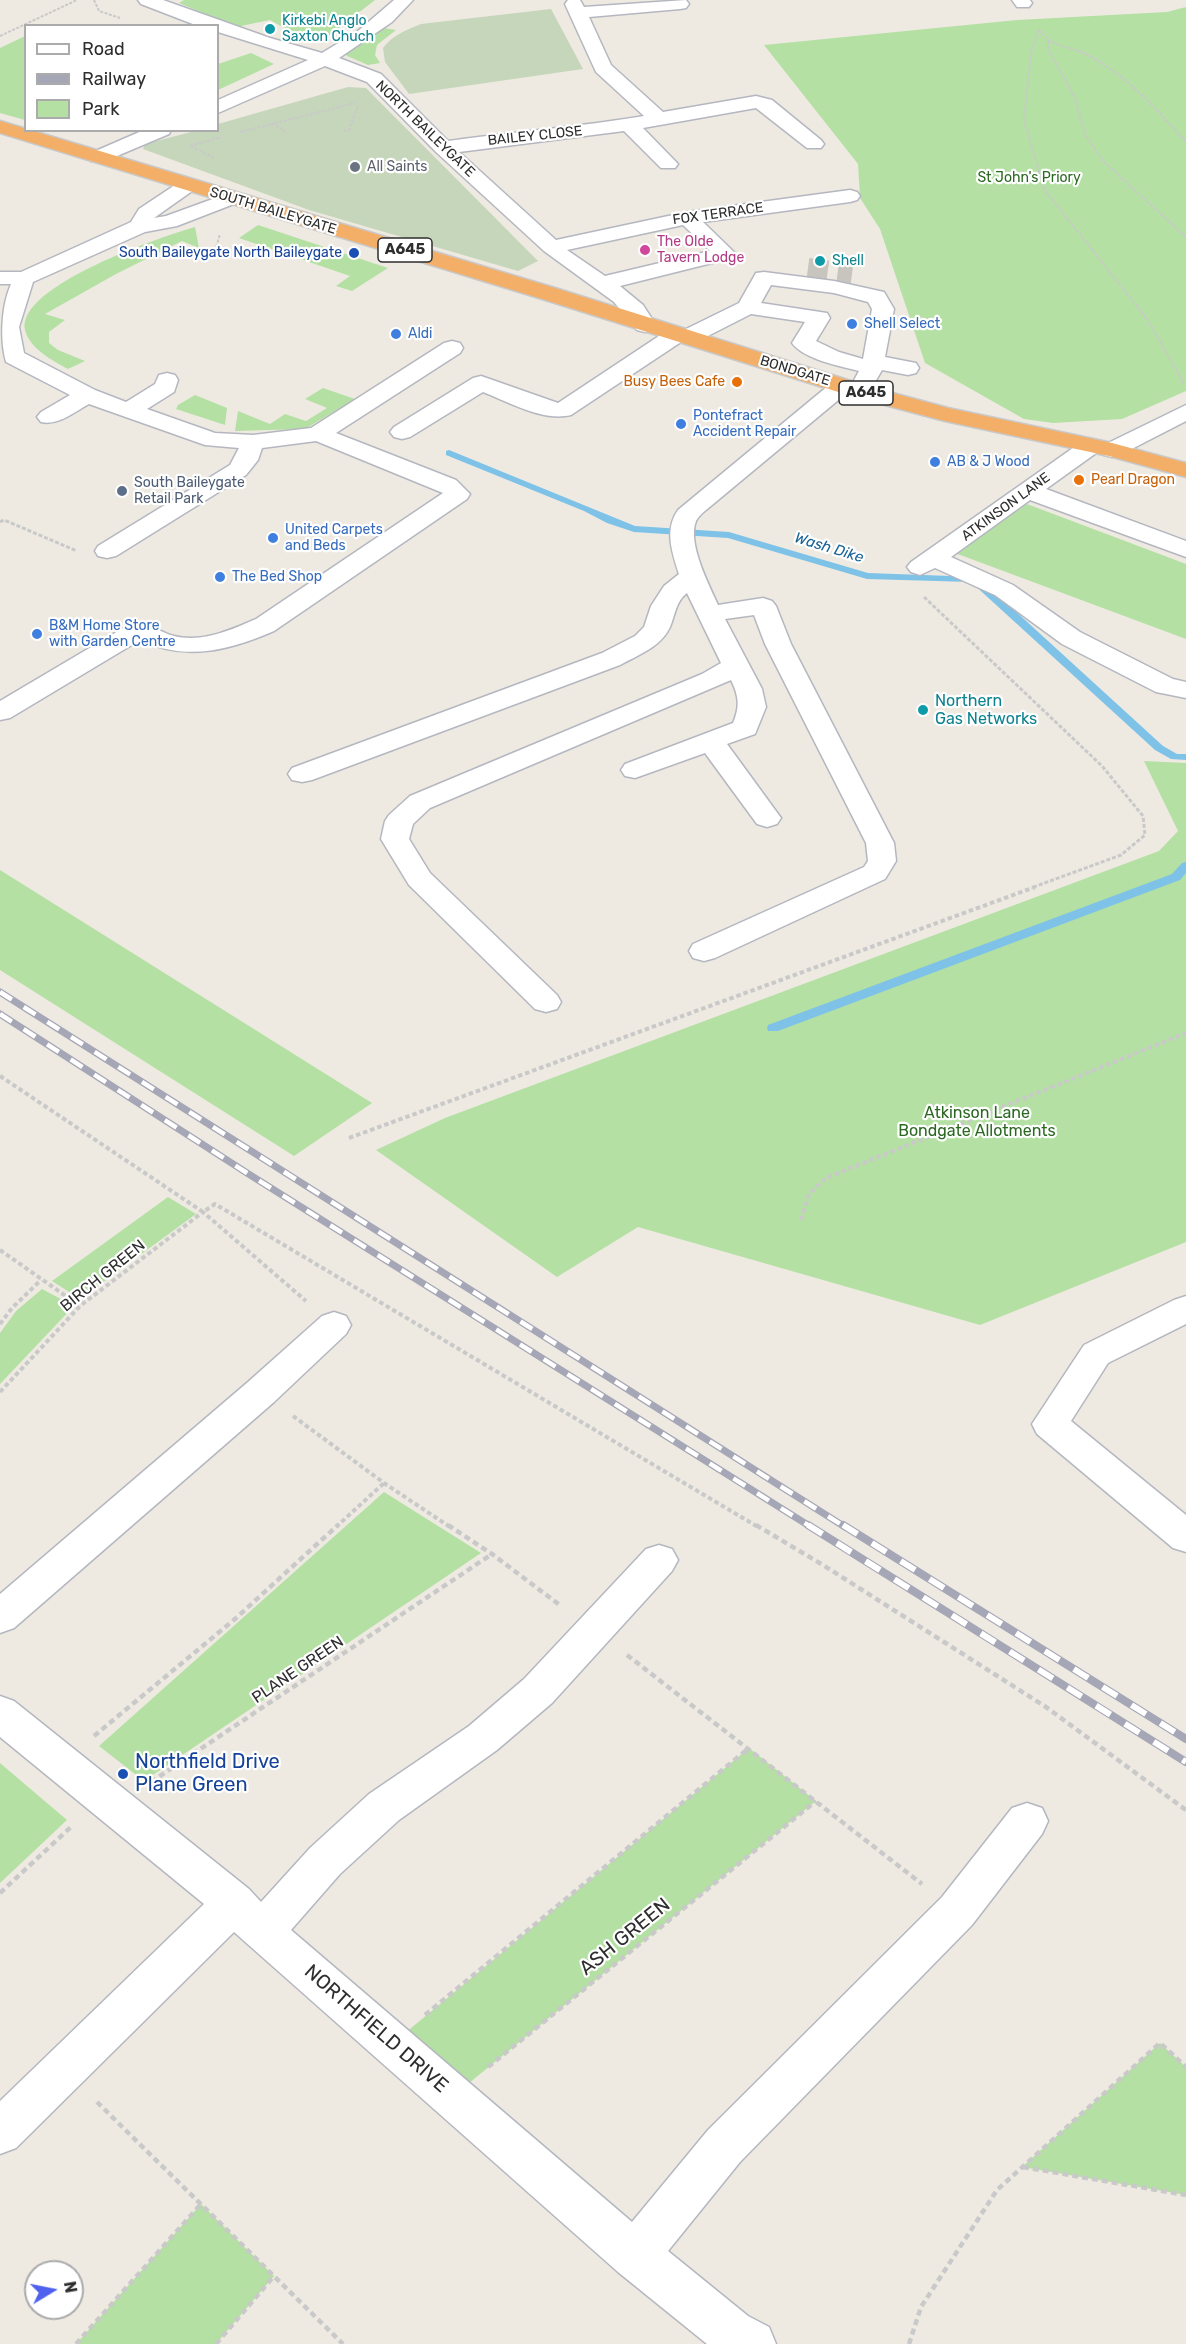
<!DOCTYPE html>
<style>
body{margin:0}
#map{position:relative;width:1186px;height:2344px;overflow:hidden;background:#eeeae2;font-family:Rubik,sans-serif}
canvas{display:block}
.legend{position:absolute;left:24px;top:24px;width:195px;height:108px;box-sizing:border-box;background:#fff;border:2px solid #ababab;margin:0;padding:8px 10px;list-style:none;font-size:18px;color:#2e2e2e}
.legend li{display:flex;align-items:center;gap:12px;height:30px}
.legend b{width:30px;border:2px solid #ababab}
.north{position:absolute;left:24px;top:2260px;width:60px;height:60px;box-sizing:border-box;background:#fff;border:2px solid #ababab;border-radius:50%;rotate:80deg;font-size:16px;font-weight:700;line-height:24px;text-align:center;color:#2e2e2e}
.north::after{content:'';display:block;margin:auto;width:21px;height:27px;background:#5062ed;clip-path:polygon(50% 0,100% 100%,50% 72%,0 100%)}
</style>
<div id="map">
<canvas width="1186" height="2344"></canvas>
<ul class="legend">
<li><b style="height:8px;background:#fff"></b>Road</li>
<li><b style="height:8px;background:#a5a6b6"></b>Railway</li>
<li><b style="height:16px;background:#b4e0a3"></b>Park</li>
</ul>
<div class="north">N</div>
</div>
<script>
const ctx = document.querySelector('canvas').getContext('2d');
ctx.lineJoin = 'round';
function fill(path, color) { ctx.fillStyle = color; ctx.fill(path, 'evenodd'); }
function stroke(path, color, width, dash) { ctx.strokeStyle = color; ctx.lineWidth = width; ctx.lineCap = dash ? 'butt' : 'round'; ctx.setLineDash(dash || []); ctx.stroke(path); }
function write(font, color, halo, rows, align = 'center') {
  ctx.font = font + ' Rubik,sans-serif'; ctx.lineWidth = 4.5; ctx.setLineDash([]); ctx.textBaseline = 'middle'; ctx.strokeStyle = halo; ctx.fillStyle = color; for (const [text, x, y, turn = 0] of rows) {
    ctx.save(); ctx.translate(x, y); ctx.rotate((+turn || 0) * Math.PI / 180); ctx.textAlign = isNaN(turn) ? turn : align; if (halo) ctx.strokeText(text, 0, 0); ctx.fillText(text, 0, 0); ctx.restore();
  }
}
fill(new Path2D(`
 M 184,0 L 375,0 L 326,38 L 313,41 L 282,42 L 275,40 L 295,34 L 270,20 L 236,27 L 179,3 Z
 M 1186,7 L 1186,391 L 1122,419 L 1053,423 L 1024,419 L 925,363 L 880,229 L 860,198 L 858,164 L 764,45 L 1017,20 L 1167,12 Z
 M 378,27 L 396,30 L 377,45 L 375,55 L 380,63 L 368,65 L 347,56 L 346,53 Z
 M 25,36 L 25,120 L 0,113 L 0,48 Z
 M 251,53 L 274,64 L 218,90 L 218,64 Z
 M 258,225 L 388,268 L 352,291 L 336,286 L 350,276 L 239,238 Z
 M 195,227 L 199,248 L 182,241 L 116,274 L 45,314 L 65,320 L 49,332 L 49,343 L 58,350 L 85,361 L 68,369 C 53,361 29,348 25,330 C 16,286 163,236 195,227 Z
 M 323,388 L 355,399 L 305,429 L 235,431 L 238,411 L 270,424 L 285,414 L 306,421 L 327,408 L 305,399 Z
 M 195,395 L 227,408 L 225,425 L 176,409 L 178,405 Z
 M 1027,504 L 1186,564 L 1186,639 L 955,553 Z
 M 1144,761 L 1186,763 L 1186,1242 L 980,1325 L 638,1227 L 557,1277 L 376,1150 L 445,1118 L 1159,851 L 1178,831 Z
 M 0,870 L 372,1103 L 294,1156 L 0,970 Z
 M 168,1197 L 196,1214 L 80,1299 L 52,1281 Z
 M 42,1289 L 74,1306 L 0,1384 L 0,1333 L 16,1311 Z
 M 384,1492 L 481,1553 L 144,1781 L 99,1746 Z
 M 749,1748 L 816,1801 L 453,2096 L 393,2043 Z
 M 0,1763 L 67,1820 L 0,1883 Z
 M 1160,2043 L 1186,2067 L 1186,2195 L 1022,2167 Z
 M 201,2204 L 274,2276 L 216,2344 L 76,2344 Z`), '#b4e0a3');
fill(new Path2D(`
 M 551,9 L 583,69 L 409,94 L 385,62 L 383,48 C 393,35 406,30 421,24 Z
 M 348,87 L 366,88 L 538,261 L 518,271 L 309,210 L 143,149 L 145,144 L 195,131 L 218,130 L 218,124 Z`), '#c6d6ba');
fill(new Path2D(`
 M 449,450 L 635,526 L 729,532 L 868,573 L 978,577 L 1163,746 L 1177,754 L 1186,754 L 1186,760 L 1171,759 L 1155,750 L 971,582 L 867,579 L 728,538 L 634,532 L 607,523 L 584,511 L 446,455 L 446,451 Z
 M 1186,862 L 1186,873 L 1180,880 L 778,1031 L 768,1031 L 767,1028 L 768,1025 L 1172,874 L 1182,863 Z`), '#7ec3e7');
stroke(new Path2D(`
 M 808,268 L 852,274`), '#c8c4be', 20, [20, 10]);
const minor = new Path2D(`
 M 138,0 L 163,0 L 270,38 L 322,53 L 358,31 L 394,0 L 413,0 L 392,22 L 339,58 L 381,74 L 448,141 C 513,132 579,127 644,116 L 596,72 L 565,4 L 568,0 L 580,0 L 584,7 L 686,0 L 689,4 L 686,8 L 680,9 L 589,17 L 611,65 L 663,112 L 756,96 L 772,100 L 821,140 L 824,144 L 821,148 L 807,148 L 756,108 L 643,128 L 678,164 L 675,168 L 661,168 L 624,131 L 459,152 L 556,240 L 687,212 L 850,190 L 857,192 L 860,196 L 857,200 L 850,202 L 703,222 L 736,254 L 732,258 L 620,286 L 643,305 L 656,325 L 653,330 L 645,332 L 637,330 L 614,302 L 544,251 L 436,152 L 367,82 L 325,66 L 218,113 L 218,100 L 308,60 L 218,32 L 218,26 L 198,26 L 141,4 ZM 683,225 L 710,251 L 605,276 L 567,250 Z
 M 1012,0 L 1030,0 L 1032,3 L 1029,7 L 1017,7 Z
 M 144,130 L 171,130 L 169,134 L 105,161 L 91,161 L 88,157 L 91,153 Z
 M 188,179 L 195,181 L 198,185 L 195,189 L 154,218 L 166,216 L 232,192 L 239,194 L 242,198 L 239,202 L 177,226 L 145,232 L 33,282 L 19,327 L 24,353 L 95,390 L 126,402 L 155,384 L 159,375 L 167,373 L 175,375 L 178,380 L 174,392 L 147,409 L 215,433 L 253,435 L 311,428 L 444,343 L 452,341 L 460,343 L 463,348 L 460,353 L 336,433 L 456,480 L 470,494 L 467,499 L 274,631 C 230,650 186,662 140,640 L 10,718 L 0,720 L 0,701 L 130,624 C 148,620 158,632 174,636 C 202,643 231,630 256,619 L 443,493 L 316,441 L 262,448 L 258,460 L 246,475 L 116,556 L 107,558 L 98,556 L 95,551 L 98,546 L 230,465 L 239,448 L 205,445 L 89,404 C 74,412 58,426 41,422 L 37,417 L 41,412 L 70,395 L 6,362 C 0,340 1,307 11,284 L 0,284 L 0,272 L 21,272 L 131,222 L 139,209 L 181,181 Z
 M 764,272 L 834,281 L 884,292 L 894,309 L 885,357 L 916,363 L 919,368 L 916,373 L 908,375 L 882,370 L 867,396 L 859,398 L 851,396 L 848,392 L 706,510 C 702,513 698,517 696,521 C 687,543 709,585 718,605 L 763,598 L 772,601 L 776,606 L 791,644 L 894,843 L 896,861 L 885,879 L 715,958 L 704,961 L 693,958 L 689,951 L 693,944 L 864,867 L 868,861 L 866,843 L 765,644 L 754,615 L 725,619 L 762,689 L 766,707 L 755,734 L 727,744 L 781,818 L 777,824 L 767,827 L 757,824 L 705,753 L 635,778 L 625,776 L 621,770 L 625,764 L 733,723 C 740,707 739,696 731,680 L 430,808 L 413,824 L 409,839 L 430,873 L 557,995 L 561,1002 L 557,1009 L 546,1012 L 535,1009 L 409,885 L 381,839 L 385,821 L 389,815 L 410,796 L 702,674 L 721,663 L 687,593 C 676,601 675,615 670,627 C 661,647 638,655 620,665 L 312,780 L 302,782 L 292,780 L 288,774 L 292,768 L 602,653 L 635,636 L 644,627 L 651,606 L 664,586 L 679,574 C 672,552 664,530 678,510 L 834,381 L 842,379 L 852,384 L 859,371 C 840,366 803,359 792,343 L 805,322 L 751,314 L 696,342 L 688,344 L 681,342 L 571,415 C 543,422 509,402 483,392 L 410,437 L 402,439 L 394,437 L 390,432 L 394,427 L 473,378 L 481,376 L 558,403 L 668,330 L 676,328 L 684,330 L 739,303 L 756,273 ZM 771,285 L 834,293 L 868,302 L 872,309 L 863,359 L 839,352 L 816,341 L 830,318 L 827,313 L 761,303 Z
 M 1186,405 L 1186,421 L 1120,455 L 1112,457 L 1104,455 L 1100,450 L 1104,445 Z
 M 1091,439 L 1099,441 L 1103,446 L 1099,451 L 1046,489 L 1186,541 L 1186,557 L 1030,500 L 951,557 L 1013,585 L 1080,632 L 1173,679 L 1186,682 L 1186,698 L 1156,692 L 1062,644 L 995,595 L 935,568 L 920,575 L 911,572 L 907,567 L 911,562 L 1083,441 Z
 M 1186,1296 L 1186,1324 L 1108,1363 L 1071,1421 L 1186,1515 L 1186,1552 L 1173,1548 L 1037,1434 L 1032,1424 L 1084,1345 L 1174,1300 Z
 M 334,1312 L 346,1316 L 351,1325 L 346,1334 L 274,1402 L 14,1628 L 0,1633 L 0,1594 L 248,1382 L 322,1316 Z
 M 659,1545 L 672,1549 L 678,1560 L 672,1571 L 552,1703 L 497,1750 L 399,1820 L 340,1874 L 291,1930 L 632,2222 L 708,2130 L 942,1897 L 1012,1808 L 1027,1803 L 1042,1808 L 1048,1821 L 1042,1834 L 972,1925 L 740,2162 L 668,2251 L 748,2316 L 769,2327 L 776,2344 L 707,2344 L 618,2272 L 234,1932 L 16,2148 L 0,2154 L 0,2101 L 204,1904 L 0,1737 L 0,1696 L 14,1701 L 249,1889 L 261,1902 L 310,1848 L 369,1794 L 469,1726 L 524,1679 L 646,1549 Z`);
const highway = new Path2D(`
 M 0,121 L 555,288 L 867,386 L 948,408 L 1112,443 L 1186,463 L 1186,477 L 1109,456 L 945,421 L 851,396 L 539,298 L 0,133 Z`);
stroke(minor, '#b5b7c0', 3);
stroke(highway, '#c9c9c9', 3);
stroke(new Path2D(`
 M 94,0 L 99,11 L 120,18
 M 1039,30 L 1031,52 L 1024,120 L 1044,189 L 1147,319 L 1184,384
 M 1039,30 C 1055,49 1068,45 1088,55 C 1130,78 1155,108 1186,142
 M 0,36 L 77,0
 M 1048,41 L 1049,51 L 1074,96 L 1085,134 L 1103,161 L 1186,237
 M 272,123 L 286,132
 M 344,131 L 349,130 L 358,105
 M 240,132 L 355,103
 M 190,146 L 221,137
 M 191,146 L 214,158
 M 215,251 L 220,234`), '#c9c9c9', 2, [3, 1.5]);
stroke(new Path2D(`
 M 0,522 L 4,520 L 77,551
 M 924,597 L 1102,766 L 1143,816 L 1145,835 L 1121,855 L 1031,888`), '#c9c9c9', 3, [4, 2]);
stroke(new Path2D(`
 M 0,1076 L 203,1212 L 215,1204 L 758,1527
 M 349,1138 L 1035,887
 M 801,1220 L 809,1194 L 826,1178 L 1186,1033
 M 0,1250 L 80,1306
 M 0,1324 L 12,1308 L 41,1280
 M 0,1392 L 80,1306 L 203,1212 L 306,1301
 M 293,1416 L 384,1483 L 450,1527
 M 336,1527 L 384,1483`), '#c9c9c9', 4, [4.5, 3]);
stroke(new Path2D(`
 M 448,1525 L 492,1554 L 561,1606
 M 756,1525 L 823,1565 L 1046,1707 L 1186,1810
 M 627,1655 L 922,1884
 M 94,1736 L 235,1619 L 338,1525
 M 151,1782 L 492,1554
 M 0,1893 L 72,1826
 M 425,2015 L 749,1748
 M 488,2067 L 816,1801
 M 97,2102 L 343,2344
 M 1023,2167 L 1186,2195
 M 76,2344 L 201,2204
 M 216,2344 L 274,2276
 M 909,2344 L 921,2307 L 997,2190 L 1160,2043 L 1186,2067`), '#c9c9c9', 4.5, [6, 4]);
fill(minor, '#fff');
fill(highway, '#f3ae68');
const railFar1 = new Path2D(`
 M 0,992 L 845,1527
 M 0,1014 L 247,1173 L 811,1527`);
const rail = new Path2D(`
 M 808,1525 L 1186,1762
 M 843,1525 L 1186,1739`);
stroke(railFar1, '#a5a6b6', 7);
stroke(rail, '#a5a6b6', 8);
stroke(railFar1, '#fff', 4.5, [14]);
stroke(rail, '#fff', 6, [17]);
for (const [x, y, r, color] of [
 [270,29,6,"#0f9aa8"],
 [355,167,6,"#6b7280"],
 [645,250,6,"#d1479c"],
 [354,253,6,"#1a4fb4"],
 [820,261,6,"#0f9aa8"],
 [852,324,6,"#3f7fe0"],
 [396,334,6,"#3f7fe0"],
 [737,382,6,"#e8710a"],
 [681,424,6,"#3f7fe0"],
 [935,462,6,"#3f7fe0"],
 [1079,480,6,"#e8710a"],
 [122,491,6,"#5c6f8a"],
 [273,538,6,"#3f7fe0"],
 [220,577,6,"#3f7fe0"],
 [37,634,6,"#3f7fe0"],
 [923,710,6,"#0f9aa8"],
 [123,1774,6,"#1a4fb4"]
]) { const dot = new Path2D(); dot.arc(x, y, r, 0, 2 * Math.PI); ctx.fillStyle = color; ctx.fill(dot); stroke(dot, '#fff', 2); }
write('14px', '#0d838f', '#fff', [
 ["Kirkebi Anglo",282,21],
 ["Saxton Chuch",282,37],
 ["Shell",832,261]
], 'left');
write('14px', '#2e2e2e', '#fff', [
 ["NORTH BAILEYGATE",425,129,44],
 ["BAILEY CLOSE",535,136,-6],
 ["SOUTH BAILEYGATE",273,211,17],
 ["FOX TERRACE",718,214,-8],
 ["BONDGATE",795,371,17],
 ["ATKINSON LANE",1006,507,-36]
]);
write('14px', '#5b616d', '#fff', [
 ["All Saints",367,167]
], 'left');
write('14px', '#2b6821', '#fff', [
 ["St John's Priory",1029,178]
]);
write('14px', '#b23c85', '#fff', [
 ["The Olde",657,242],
 ["Tavern Lodge",657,258]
], 'left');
write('14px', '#164399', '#fff', [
 ["South Baileygate North Baileygate",342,253]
], 'right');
write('14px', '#366cbe', '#fff', [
 ["Shell Select",864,324],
 ["Aldi",408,334],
 ["Pontefract",693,416],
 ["Accident Repair",693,432],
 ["AB & J Wood",947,462],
 ["United Carpets",285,530],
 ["and Beds",285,546],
 ["The Bed Shop",232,577],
 ["B&M Home Store",49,626],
 ["with Garden Centre",49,642]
], 'left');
write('14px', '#c56008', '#fff', [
 ["Busy Bees Cafe",725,382],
 ["Pearl Dragon",1091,480,"left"]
], 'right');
write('14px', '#4e5e75', '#fff', [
 ["South Baileygate",134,483],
 ["Retail Park",134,499]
], 'left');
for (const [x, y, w] of [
 [405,250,54],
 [866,393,54]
]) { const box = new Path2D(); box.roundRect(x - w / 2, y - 12, w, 24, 4.5); ctx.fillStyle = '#fff'; ctx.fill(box); stroke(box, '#2e2e2e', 1.5); }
write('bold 15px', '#2e2e2e', null, [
 ["A645",405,250],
 ["A645",866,393]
]);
write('italic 15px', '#186397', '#fff', [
 ["Wash Dike",829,548,17]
]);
write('16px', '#0d838f', '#fff', [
 ["Northern",935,701],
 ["Gas Networks",935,719]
], 'left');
write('16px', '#2b6821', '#fff', [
 ["Atkinson Lane",977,1113],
 ["Bondgate Allotments",977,1131]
]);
write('16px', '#2e2e2e', '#fff', [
 ["BIRCH GREEN",103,1276,-39],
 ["PLANE GREEN",298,1670,-34]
]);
write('20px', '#164399', '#fff', [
 ["Northfield Drive",135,1762],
 ["Plane Green",135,1785]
], 'left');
write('20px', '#2e2e2e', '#fff', [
 ["ASH GREEN",625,1937,-39],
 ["NORTHFIELD DRIVE",376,2029,41]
]);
</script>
